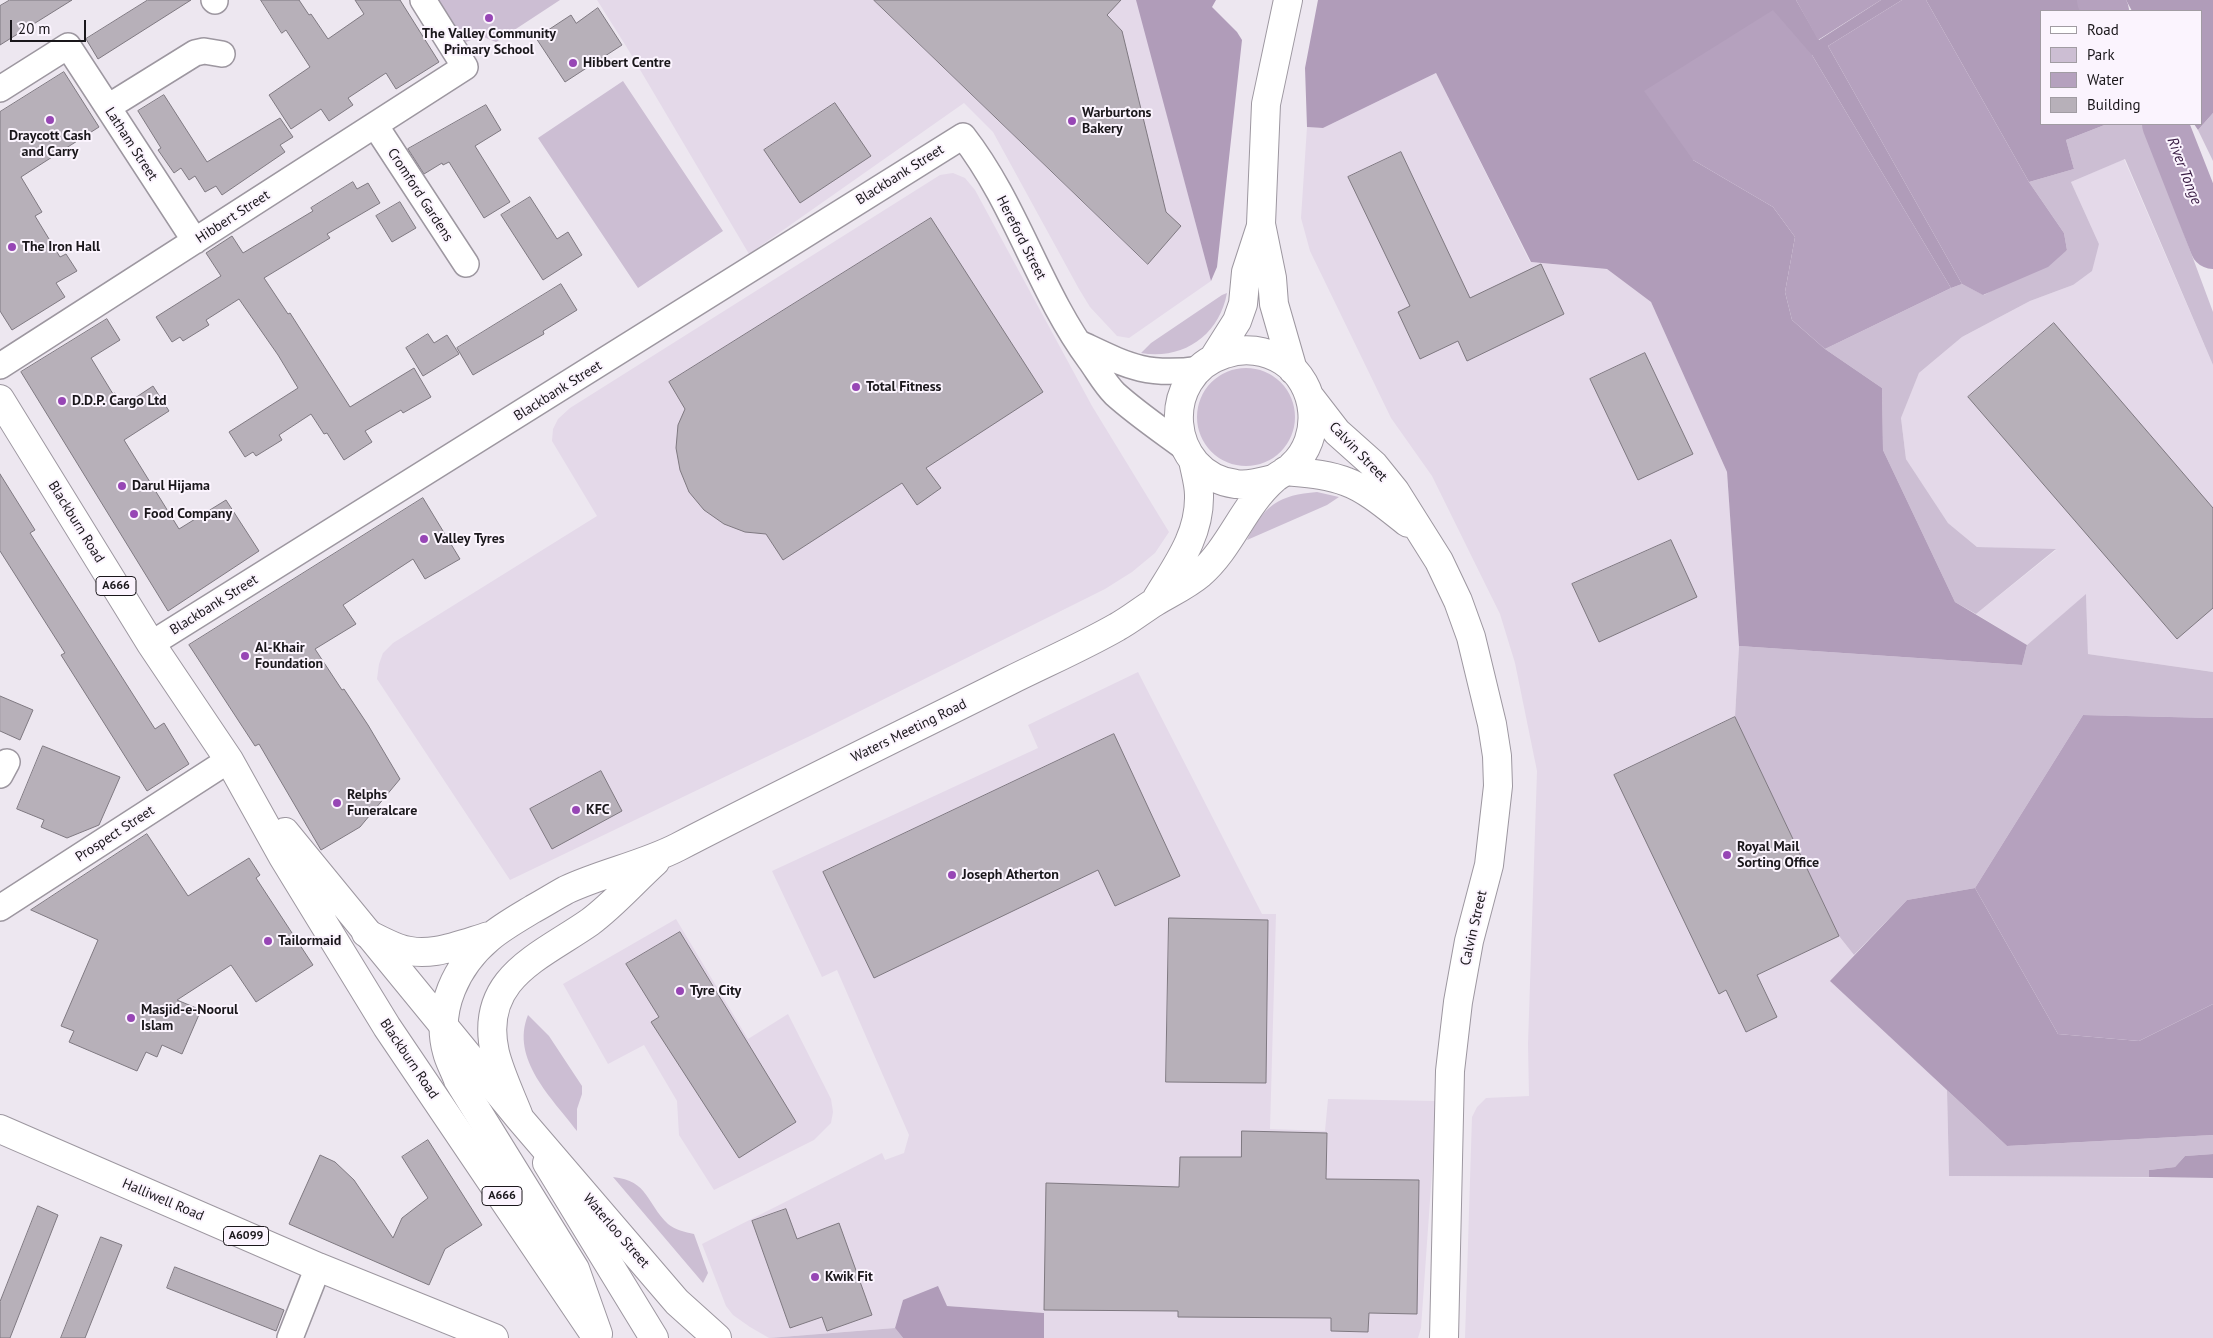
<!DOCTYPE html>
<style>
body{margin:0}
#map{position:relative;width:2213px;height:1338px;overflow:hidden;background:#ede7f0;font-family:"PT Sans",sans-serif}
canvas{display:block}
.legend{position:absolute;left:2040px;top:10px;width:162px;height:115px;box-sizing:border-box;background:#fbf4fe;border:1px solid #a19ca3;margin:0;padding:6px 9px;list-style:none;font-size:15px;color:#1a171b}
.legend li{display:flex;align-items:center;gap:10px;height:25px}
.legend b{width:25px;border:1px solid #a19ca3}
.scale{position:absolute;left:10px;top:20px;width:76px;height:22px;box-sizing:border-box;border:2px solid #1a171b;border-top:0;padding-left:6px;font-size:15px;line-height:18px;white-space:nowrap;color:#1a171b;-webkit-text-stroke:4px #fbf4fe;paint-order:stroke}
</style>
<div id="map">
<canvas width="2213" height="1338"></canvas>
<ul class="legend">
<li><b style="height:6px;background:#fff"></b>Road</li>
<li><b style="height:14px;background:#ccbed3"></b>Park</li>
<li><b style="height:14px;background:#b5a1be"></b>Water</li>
<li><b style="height:14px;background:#b7b0b9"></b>Building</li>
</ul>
<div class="scale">20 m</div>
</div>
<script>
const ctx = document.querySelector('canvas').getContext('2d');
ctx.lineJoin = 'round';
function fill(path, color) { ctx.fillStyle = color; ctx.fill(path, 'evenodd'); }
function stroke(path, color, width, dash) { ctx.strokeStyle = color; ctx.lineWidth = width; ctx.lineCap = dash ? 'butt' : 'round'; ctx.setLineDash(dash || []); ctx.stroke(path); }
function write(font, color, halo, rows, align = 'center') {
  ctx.font = font + ' "PT Sans",sans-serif'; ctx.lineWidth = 4; ctx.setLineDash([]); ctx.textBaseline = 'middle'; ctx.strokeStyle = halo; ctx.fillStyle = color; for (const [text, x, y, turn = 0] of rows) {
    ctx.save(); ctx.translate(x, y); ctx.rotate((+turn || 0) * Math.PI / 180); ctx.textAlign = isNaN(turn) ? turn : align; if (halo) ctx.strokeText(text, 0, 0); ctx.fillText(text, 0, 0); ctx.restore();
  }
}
fill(new Path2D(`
 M 597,0 L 1137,0 L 1211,281 L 1129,338 L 1117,336 L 1090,307 L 1079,289 L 993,132 L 964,103 L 749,254 L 626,46 Z
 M 1436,73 L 1530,262 L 1607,269 L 1651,302 L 1727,472 L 1739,646 L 1735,717 L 1839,936 L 1854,955 L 1831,981 L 1947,1090 L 1949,1176 L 2213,1178 L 2213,1338 L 1465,1338 L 1472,1117 L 1477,1107 L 1486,1098 L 1529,1096 L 1528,1044 L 1537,771 L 1515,663 L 1500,614 L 1432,476 L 1391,418 L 1310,251 L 1301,218 L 1307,127 L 1323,128 Z
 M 2124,159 L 2213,365 L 2213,672 L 2088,654 L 2086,595 L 2027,645 L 1976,614 L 2056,550 L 1977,547 L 1948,523 L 1906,459 L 1901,418 L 1919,373 L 1962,337 L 2030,301 L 2073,285 L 2099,244 L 2071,182 Z
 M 953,173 L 965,178 L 975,190 L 1092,406 L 1169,532 L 1155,553 L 1132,572 L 1105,589 L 812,735 L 510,880 L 377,679 L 379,664 L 383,653 L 393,643 L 597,516 L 552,441 L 553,429 L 558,419 L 570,408 L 940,175 Z
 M 1138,672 L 1262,914 L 1276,914 L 1270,1129 L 1325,1131 L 1328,1099 L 1437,1101 L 1421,1328 L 1418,1338 L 1044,1338 L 1044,1313 L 947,1306 L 903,1300 L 895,1328 L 769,1338 L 750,1327 L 733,1315 L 726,1306 L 702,1244 L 882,1153 L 885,1160 L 904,1153 L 909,1135 L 837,970 L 822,977 L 772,871 L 1038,748 L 1028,725 Z
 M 676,919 L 748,1039 L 788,1014 L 831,1099 L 833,1112 L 831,1123 L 814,1140 L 714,1190 L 679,1135 L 677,1101 L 644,1045 L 608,1064 L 563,984 Z`), '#e4d9e9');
fill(new Path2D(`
 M 437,0 L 560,0 L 496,42 L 481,36 L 466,42 Z
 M 623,81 L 723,231 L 638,288 L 538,138 Z
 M 2213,113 L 2213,161 L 2198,130 Z
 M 2107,124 L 2143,124 L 2213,312 L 2213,365 L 2125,159 L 2071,182 L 2099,244 L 2092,271 L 2073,285 L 2030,301 L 1962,337 L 1919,373 L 1901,418 L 1906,459 L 1948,523 L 1977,547 L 2056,549 L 1976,614 L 1955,602 L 1883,450 L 1882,388 L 1825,349 L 1951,288 L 1962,284 L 1984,295 L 2067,250 L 2064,233 L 2029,182 L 2074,169 L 2066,140 Z
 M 1227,293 C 1219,336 1183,360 1141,353 L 1151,343 L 1222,295 Z
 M1197 417a49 49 0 1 1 98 0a49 49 0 1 1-98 0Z
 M 1317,492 L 1339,497 L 1327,505 L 1247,540 C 1264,505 1279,495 1317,492 Z
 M 2086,594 L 2088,654 L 2213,672 L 2213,718 L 2083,715 L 1975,888 L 1907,900 L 1854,955 L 1839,936 L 1735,717 L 1739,646 L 2022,665 L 2027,645 Z
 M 528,1015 L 549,1036 L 582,1086 L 582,1094 L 577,1109 L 577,1131 C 552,1098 510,1059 528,1015 Z
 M 1947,1090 L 2007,1146 L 2213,1135 L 2213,1154 L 2185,1156 L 2175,1167 L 2149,1170 L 2149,1177 L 1949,1176 Z
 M 613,1177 C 649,1181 646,1203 668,1224 C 675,1230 685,1232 694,1234 L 708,1273 L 703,1283 Z
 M 895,1328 L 903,1338 L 769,1338 Z`), '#ccbed3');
fill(new Path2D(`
 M 1136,0 L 1216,0 L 1212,7 L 1237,32 L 1242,40 L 1217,267 L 1211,281 Z
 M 1318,0 L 1796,0 L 1819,40 L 1881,0 L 1902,0 L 1828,46 L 1962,284 L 1951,288 L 1812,55 L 1693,160 L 1773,207 L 1795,237 L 1785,292 L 1792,320 L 1825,349 L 1882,388 L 1883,450 L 1955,602 L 2027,645 L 2022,665 L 1739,646 L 1727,472 L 1651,302 L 1607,269 L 1531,262 L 1436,73 L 1323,128 L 1307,127 L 1305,68 Z
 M 1926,0 L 2077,0 L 2083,11 L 2042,11 L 2042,124 L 2107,124 L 2066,140 L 2074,169 L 2029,182 Z
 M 2126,0 L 2213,0 L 2213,113 L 2198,130 L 2194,124 L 2202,124 L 2202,11 L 2132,11 Z
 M 1975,888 L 2058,1034 L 2139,1041 L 2213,1004 L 2213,1135 L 2007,1146 L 1830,981 L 1907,900 Z
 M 2213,1154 L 2213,1178 L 2149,1177 L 2149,1170 L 2175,1167 L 2185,1156 Z
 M 938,1286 L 947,1306 L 1044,1313 L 1044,1338 L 903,1338 L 895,1328 L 903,1300 Z`), '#b09cb9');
fill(new Path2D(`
 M 1796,0 L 1881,0 L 1818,40 Z
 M 1902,0 L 1926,0 L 2029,182 L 2064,233 L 2067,250 L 2048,267 L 1983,295 L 1962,284 L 1828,46 Z
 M 1773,10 L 1812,55 L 1951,288 L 1825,349 L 1792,320 L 1785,292 L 1795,237 L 1773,207 L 1693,160 L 1644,91 Z
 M 2083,715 L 2213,718 L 2213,1004 L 2139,1041 L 2058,1034 L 1975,888 Z`), '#b5a1be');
stroke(new Path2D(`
 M 2100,0 L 2106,11
 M 2165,124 L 2213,246`), '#b5a1be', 46);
const building = new Path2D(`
 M 10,0 L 72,0 L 0,45 L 0,6 Z
 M 148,0 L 191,0 L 98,59 L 86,39 Z
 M 261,0 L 299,0 L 309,15 L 311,14 L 328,39 L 364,14 L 355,0 L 400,0 L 439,62 L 396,89 L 386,73 L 348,98 L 353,105 L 329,121 L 321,109 L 291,129 L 269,95 L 310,67 L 286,30 L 282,33 Z
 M 874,0 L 1121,0 L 1107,15 L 1122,31 L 1166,212 L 1181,226 L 1148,264 Z
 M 598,8 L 622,45 L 565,82 L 536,38 L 571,15 L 576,23 Z
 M 64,72 L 99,127 L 21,177 L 42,212 L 35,216 L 60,257 L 66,254 L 77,271 L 56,283 L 65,297 L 12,330 L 0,311 L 0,112 Z
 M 164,95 L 207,162 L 280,118 L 293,137 L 280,145 L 285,152 L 222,195 L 216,186 L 205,192 L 195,176 L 189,180 L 181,168 L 174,173 L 158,150 L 161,148 L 138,111 Z
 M 835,103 L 871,156 L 800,203 L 764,150 Z
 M 486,105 L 501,130 L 475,146 L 510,202 L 484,218 L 449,162 L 443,165 L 442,163 L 424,174 L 408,149 Z
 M 1401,152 L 1470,298 L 1541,264 L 1564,314 L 1467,361 L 1458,341 L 1420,359 L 1398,312 L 1410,306 L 1348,177 Z
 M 353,182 L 357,189 L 368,183 L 380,203 L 327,234 L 330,238 L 264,278 L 288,314 L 290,313 L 350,407 L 414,368 L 431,397 L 403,413 L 401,410 L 365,431 L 372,442 L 344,460 L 327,433 L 324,434 L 311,414 L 279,435 L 282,440 L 256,456 L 253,452 L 245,457 L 229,432 L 298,388 L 278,355 L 239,299 L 206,320 L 209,325 L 183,341 L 180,337 L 172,342 L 156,317 L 221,276 L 206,253 L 232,236 L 243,253 L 313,211 L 311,208 Z
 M 530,197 L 557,239 L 568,232 L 582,255 L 543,280 L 501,215 Z
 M 400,202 L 416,228 L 392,242 L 376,216 Z
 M 931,218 L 1043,392 L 926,468 L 941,488 L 917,505 L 902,483 L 783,560 L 766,534 L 745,532 L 724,524 L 704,510 L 689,492 L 680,470 L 676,448 L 678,425 L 685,409 L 669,382 Z
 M 561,284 L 577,310 L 543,331 L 544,334 L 473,375 L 457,348 Z
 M 107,319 L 120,340 L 91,358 L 113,394 L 115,393 L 123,406 L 153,386 L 169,411 L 124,440 L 179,529 L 226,500 L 259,551 L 168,611 L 21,372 Z
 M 2054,323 L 2213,508 L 2213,608 L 2177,639 L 1968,397 Z
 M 428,334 L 434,343 L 447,335 L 459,354 L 423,376 L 406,348 Z
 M 1645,353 L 1693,454 L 1638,480 L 1590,379 Z
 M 0,474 L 35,530 L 30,533 L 155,729 L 164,723 L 189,764 L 147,791 L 61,655 L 65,653 L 0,551 Z
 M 423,498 L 460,559 L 425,579 L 413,559 L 343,605 L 356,624 L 315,649 L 342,690 L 344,689 L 368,725 L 400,779 L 360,827 L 321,850 L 259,744 L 255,746 L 189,645 Z
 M 1671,540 L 1697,597 L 1599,642 L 1572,584 Z
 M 0,696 L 33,710 L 20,740 L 0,731 Z
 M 1735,717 L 1839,936 L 1757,975 L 1777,1017 L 1746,1032 L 1726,990 L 1719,994 L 1614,775 Z
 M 1114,734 L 1180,876 L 1115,906 L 1098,870 L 874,978 L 823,872 Z
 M 43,746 L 120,777 L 99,825 L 67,838 L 41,827 L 44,820 L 17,809 Z
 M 601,771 L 622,811 L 552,849 L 530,809 Z
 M 147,834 L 188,896 L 249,858 L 260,875 L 256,878 L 313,965 L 256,1002 L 231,965 L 177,1000 L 201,1010 L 182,1054 L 162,1045 L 157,1057 L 146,1052 L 137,1071 L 69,1042 L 74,1031 L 61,1026 L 98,940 L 31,910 Z
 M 1169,918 L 1268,920 L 1266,1083 L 1166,1082 Z
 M 680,932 L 796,1122 L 739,1158 L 651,1022 L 659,1017 L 626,964 Z
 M 1242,1131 L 1327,1133 L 1326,1179 L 1419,1180 L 1417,1314 L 1369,1313 L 1368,1332 L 1331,1331 L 1331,1318 L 1178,1317 L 1178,1311 L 1044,1310 L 1046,1183 L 1179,1187 L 1180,1157 L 1241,1157 Z
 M 428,1140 L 482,1225 L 445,1249 L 429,1285 L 289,1224 L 320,1155 L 335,1162 L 354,1180 L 393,1238 L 402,1218 L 428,1198 L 402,1157 Z
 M 38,1206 L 58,1215 L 10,1338 L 0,1338 L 0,1302 Z
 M 786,1209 L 797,1239 L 839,1223 L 872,1315 L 827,1331 L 822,1317 L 790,1328 L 752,1221 Z
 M 101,1237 L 122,1245 L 85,1338 L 61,1338 Z
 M 175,1267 L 284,1310 L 276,1331 L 167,1288 Z`);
fill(building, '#b7b0b9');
stroke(building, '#7f7981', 1);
const street = new Path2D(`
 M 214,0 L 215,1
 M 0,89 L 68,46 L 195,241
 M 108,107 L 195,53 L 204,51 L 222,54
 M 375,125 L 466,264
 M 1079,343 C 1126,365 1145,377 1200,369
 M 0,366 L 465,67 L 423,0
 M 151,644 L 963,136 C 1016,204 1039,291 1090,360 C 1098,371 1105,384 1115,394 C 1136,413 1161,430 1184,447
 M 0,775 L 7,762
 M 0,908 L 229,760
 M 290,1338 L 318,1267`);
const secondary = new Path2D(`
 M 1288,0 L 1266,104 L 1261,224 L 1272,278 L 1274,304 L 1293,370
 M 1213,359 L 1237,321 L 1243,304 L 1246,272 L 1261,226
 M 1310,397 L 1337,432 L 1374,465 L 1395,491 L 1439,561 L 1458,601 L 1471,637 L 1492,724 L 1497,756 L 1498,786 L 1489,865 L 1469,941 L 1458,1002 L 1450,1071 L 1444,1338
 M 1285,471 C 1306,473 1327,474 1347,482 C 1367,489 1390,509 1408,523
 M 1157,598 C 1177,565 1200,535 1199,495 C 1199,484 1195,471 1193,460
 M 366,933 C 376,938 387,944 398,948 C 428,959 459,945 489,936
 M 518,1114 C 510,1094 500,1073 495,1053 C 478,978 540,957 590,922 C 613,905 633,882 655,862
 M 547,1163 L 654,1338
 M 598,1334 L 575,1269 L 458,1080 C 455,1071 449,1061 447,1052 C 435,1009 457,965 489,938 C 502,927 518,918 533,909 C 544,903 555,896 566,890 C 602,873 643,865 678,847 C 788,790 899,736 1009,681 C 1045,663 1082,647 1117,627 C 1130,620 1142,610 1155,602 C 1170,593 1187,585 1200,574 C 1231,547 1243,506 1274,479 C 1279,474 1287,472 1292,466 C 1323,438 1318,384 1283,361 C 1266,350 1244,347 1225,354 C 1158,375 1166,475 1236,484 C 1249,486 1261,482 1273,479`);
const primary = new Path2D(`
 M 0,1129 L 318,1267 L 494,1338`);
const highway = new Path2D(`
 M 0,399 L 151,644 L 229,760 L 283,857 L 387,1027 L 597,1338
 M 285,832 L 520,1119 L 677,1302 L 717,1338`);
stroke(street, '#9d97a0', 28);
stroke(secondary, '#9d97a0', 30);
stroke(primary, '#9d97a0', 30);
stroke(highway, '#9d97a0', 30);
stroke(street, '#fff', 25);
stroke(secondary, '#fff', 28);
stroke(primary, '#fff', 28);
stroke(highway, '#fff', 28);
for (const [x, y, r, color] of [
 [489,18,5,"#9746b5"],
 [573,63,5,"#9746b5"],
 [50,120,5,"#9746b5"],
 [1072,121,5,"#9746b5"],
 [12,247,5,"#9746b5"],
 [856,387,5,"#9746b5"],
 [62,401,5,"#9746b5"],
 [122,486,5,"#9746b5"],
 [134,514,5,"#9746b5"],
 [424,539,5,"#9746b5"],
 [245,656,5,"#9746b5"],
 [337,803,5,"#9746b5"],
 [576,810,5,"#9746b5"],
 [1727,855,5,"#9746b5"],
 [952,875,5,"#9746b5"],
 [268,941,5,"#9746b5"],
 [680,991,5,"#9746b5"],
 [131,1018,5,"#9746b5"],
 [815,1277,5,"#9746b5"]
]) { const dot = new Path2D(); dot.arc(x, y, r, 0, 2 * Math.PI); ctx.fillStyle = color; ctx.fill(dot); stroke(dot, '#fbf4fe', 2); }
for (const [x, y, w] of [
 [116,586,40],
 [502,1196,40],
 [246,1236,45]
]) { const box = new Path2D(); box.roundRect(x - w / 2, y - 9.5, w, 19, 4); ctx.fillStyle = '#fbf4fe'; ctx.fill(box); stroke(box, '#1a171b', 1); }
write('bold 12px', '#1a171b', null, [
 ["A666",116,586],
 ["A666",502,1196],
 ["A6099",246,1236]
]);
write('bold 14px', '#1a171b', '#fbf4fe', [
 ["The Valley Community",489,34,"center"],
 ["Primary School",489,50,"center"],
 ["Hibbert Centre",583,63],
 ["Warburtons",1082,113],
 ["Bakery",1082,129],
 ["Draycott Cash",50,136,"center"],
 ["and Carry",50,152,"center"],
 ["The Iron Hall",22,247],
 ["Total Fitness",866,387],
 ["D.D.P. Cargo Ltd",72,401],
 ["Darul Hijama",132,486],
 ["Food Company",144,514],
 ["Valley Tyres",434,539],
 ["Al-Khair",255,648],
 ["Foundation",255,664],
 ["Relphs",347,795],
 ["Funeralcare",347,811],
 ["KFC",586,810],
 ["Royal Mail",1737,847],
 ["Sorting Office",1737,863],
 ["Joseph Atherton",962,875],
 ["Tailormaid",278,941],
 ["Tyre City",690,991],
 ["Masjid-e-Noorul",141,1010],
 ["Islam",141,1026],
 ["Kwik Fit",825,1277]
], 'left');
write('14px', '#1a171b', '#fbf4fe', [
 ["Latham Street",131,144,57],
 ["Blackbank Street",900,175,-32],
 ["Cromford Gardens",420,195,57],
 ["Hibbert Street",233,217,-33],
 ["Hereford Street",1021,238,63],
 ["Blackbank Street",558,391,-32],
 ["Calvin Street",1358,452,46],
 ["Blackburn Road",76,522,58],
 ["Blackbank Street",214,605,-32],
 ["Waters Meeting Road",909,731,-26],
 ["Prospect Street",115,834,-33],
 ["Calvin Street",1474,928,-77],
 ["Blackburn Road",409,1059,56],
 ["Halliwell Road",163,1200,23],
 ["Waterloo Street",616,1231,49]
]);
write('italic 15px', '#381b43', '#fbf4fe', [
 ["River Tonge",2184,171,69]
]);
</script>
